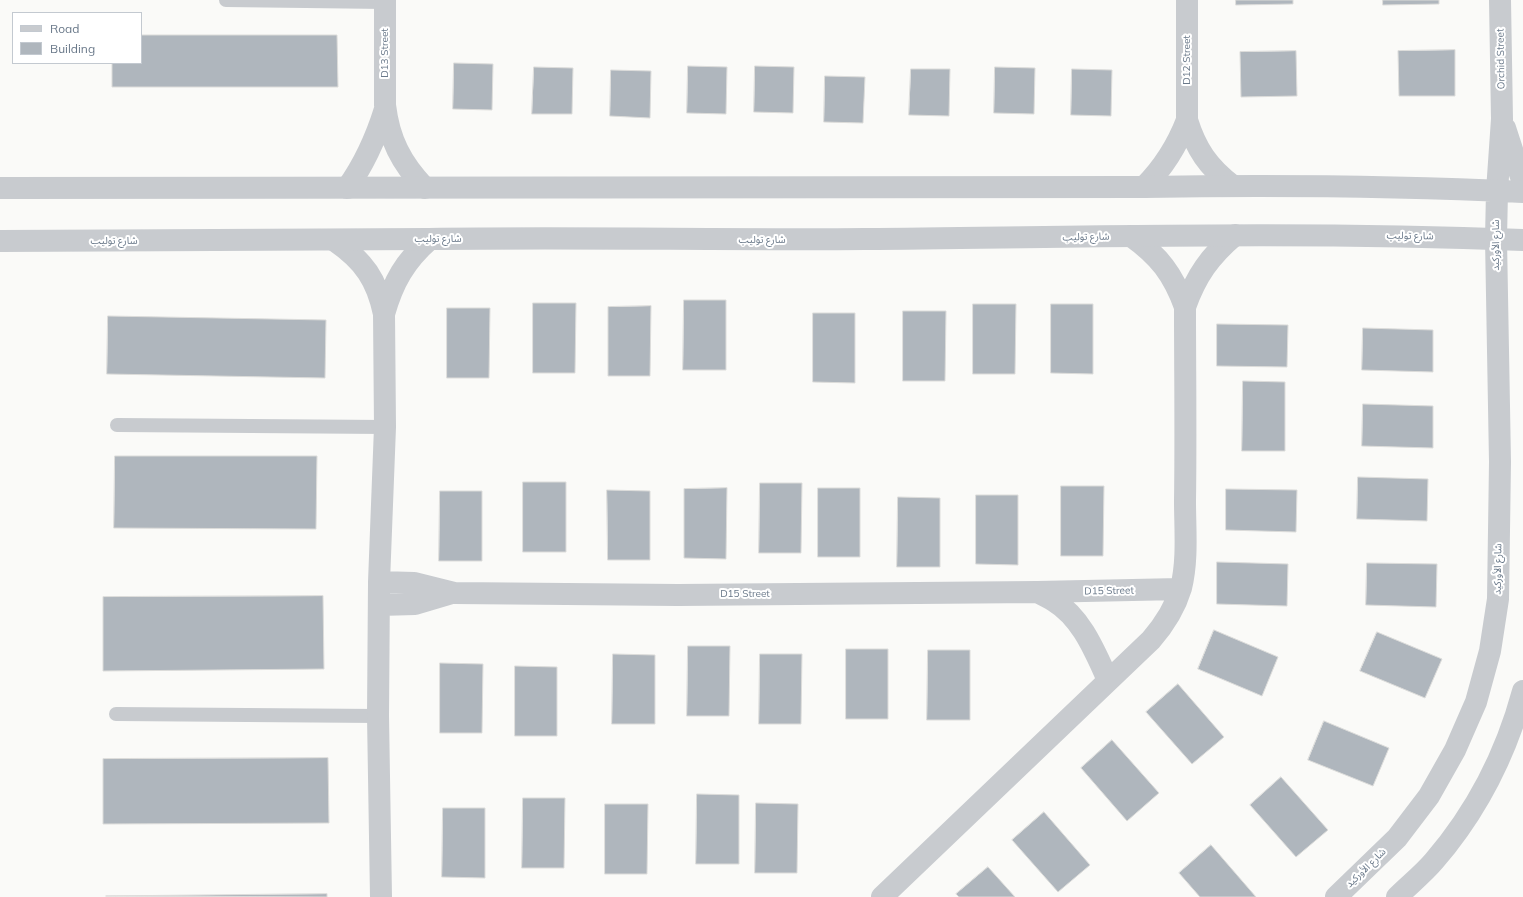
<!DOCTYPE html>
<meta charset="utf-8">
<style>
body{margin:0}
#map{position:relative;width:1523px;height:897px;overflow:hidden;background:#fafaf8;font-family:Mulish,sans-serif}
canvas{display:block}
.legend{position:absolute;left:12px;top:12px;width:130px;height:52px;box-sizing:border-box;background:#fff;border:1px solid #c3c9d0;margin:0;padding:5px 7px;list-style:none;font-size:12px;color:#697889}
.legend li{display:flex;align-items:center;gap:8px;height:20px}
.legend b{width:20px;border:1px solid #c3c9d0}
</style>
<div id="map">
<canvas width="1523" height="897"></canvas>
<ul class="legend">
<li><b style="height:5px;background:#c8cbcf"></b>Road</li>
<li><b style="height:11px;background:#afb6bd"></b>Building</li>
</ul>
</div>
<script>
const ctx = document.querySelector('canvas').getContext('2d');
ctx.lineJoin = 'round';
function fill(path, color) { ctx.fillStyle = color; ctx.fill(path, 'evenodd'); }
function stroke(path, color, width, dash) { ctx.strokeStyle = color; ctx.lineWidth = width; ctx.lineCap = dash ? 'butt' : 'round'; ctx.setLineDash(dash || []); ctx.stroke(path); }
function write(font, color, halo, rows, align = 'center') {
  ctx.font = font + ' Mulish,"Noto Sans Arabic",sans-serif'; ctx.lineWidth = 4; ctx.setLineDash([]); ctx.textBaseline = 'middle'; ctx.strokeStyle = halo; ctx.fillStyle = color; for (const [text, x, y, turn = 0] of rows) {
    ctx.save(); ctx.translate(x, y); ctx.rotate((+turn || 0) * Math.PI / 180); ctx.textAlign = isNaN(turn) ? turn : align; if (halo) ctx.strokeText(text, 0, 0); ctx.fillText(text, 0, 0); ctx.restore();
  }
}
const building = new Path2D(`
 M 1236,0 L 1293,0 L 1293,4 L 1236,5 Z
 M 1383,0 L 1439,0 L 1439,4 L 1383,5 Z
 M 141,35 L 337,35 L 338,87 L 112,87 L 112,63 L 141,63 Z
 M 1455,50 L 1455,96 L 1399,96 L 1398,51 Z
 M 1296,51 L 1297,96 L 1241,97 L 1240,52 Z
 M 454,63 L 493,64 L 492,110 L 453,109 Z
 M 688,66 L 727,67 L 726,114 L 687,113 Z
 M 755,66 L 794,67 L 793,113 L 754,112 Z
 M 534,67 L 573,68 L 572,114 L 532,114 Z
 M 995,67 L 1035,68 L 1034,114 L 994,113 Z
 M 911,69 L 950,69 L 949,116 L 909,115 Z
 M 1072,69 L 1112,70 L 1111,116 L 1071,115 Z
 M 611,70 L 651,71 L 650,118 L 610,116 Z
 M 825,76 L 865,77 L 863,123 L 824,122 Z
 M 684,300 L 726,300 L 726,370 L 683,370 Z
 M 533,303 L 576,303 L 575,373 L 533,373 Z
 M 973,304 L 1016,304 L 1015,374 L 973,374 Z
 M 1051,304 L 1093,304 L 1093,374 L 1051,373 Z
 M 651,306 L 650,376 L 608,376 L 608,307 Z
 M 447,308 L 490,308 L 489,378 L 447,378 Z
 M 903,311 L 946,311 L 945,381 L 903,381 Z
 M 813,313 L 855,313 L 855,383 L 813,382 Z
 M 108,316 L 326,320 L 325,378 L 107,374 Z
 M 1217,324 L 1288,325 L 1287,367 L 1217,366 Z
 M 1363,328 L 1433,330 L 1433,372 L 1362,370 Z
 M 1243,381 L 1285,382 L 1285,451 L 1242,451 Z
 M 1363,404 L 1433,406 L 1433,448 L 1362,446 Z
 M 115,456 L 317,456 L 316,529 L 114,528 Z
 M 1358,477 L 1428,479 L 1427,521 L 1357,519 Z
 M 523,482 L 566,482 L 566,552 L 523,552 Z
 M 760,483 L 802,483 L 801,553 L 759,553 Z
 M 1061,486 L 1104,486 L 1103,556 L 1061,556 Z
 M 727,488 L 726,559 L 684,558 L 684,489 Z
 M 818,488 L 860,488 L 860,557 L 818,557 Z
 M 1226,489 L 1297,490 L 1296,532 L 1226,530 Z
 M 607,490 L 650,491 L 650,560 L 608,560 Z
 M 440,491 L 482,491 L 482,561 L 439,561 Z
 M 976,495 L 1018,495 L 1018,565 L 976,564 Z
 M 898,497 L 940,498 L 940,567 L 897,567 Z
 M 1217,562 L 1288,564 L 1287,606 L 1217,604 Z
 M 1367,563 L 1437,564 L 1436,607 L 1366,605 Z
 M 323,596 L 324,669 L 103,671 L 103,597 Z
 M 1214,630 L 1278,657 L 1262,696 L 1198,669 Z
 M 1377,632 L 1442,659 L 1425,698 L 1360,671 Z
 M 688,646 L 730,646 L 729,716 L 687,716 Z
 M 846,649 L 888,649 L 888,719 L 846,719 Z
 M 928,650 L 970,650 L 970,720 L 927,720 Z
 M 613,654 L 655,655 L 655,724 L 612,724 Z
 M 760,654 L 802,654 L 801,724 L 759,724 Z
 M 440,663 L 483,664 L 482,733 L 440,733 Z
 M 515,666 L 557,667 L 557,736 L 515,736 Z
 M 1178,684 L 1224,737 L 1192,764 L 1146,712 Z
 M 1324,721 L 1389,748 L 1373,786 L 1308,760 Z
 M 1112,740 L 1159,793 L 1127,821 L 1081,768 Z
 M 328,758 L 329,823 L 103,824 L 103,759 Z
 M 1281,777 L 1328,830 L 1296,857 L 1250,805 Z
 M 697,794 L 739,795 L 739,864 L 696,864 Z
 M 523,798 L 565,798 L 564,868 L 522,868 Z
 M 756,803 L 798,804 L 797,873 L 755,873 Z
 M 605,804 L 648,804 L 647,874 L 605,874 Z
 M 443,808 L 485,808 L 485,878 L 442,877 Z
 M 1044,812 L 1090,865 L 1058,892 L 1012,840 Z
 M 1211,845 L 1256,897 L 1200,897 L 1179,873 Z
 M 988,867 L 1015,897 L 959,897 L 956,894 Z
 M 327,894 L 327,897 L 106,896 Z`);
fill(building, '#afb6bd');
stroke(building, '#dcdcda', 1);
stroke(new Path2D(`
 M 226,0 L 385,2
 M 117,425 L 385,427
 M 116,714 L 378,716`), '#c8cbcf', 14);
stroke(new Path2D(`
 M 385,0 L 385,105 C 389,139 401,163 425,188
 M 1187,0 L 1187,120 C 1196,149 1208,167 1233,186
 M 1505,128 L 1523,183
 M 1144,187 C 1164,167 1177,146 1187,120
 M 347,188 C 365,163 376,138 385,109
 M 1497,191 L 1502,119 L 1500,0
 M 335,241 C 364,261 377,280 384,314 L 385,427 L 379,582 L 378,716 L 381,897
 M 1185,307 C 1196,276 1210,256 1235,235
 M 384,314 C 393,282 405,261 430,239
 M 379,582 L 414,583 L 454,593 L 678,595 L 1037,592 L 1180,589
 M 1037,592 C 1043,595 1049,598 1054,601 C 1082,618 1095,652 1108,680
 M 379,605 L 415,604 L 452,593
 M 882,897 L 1151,640 C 1164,625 1175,608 1181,588 C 1188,560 1185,529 1185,501 C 1186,436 1185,371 1185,307 C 1173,274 1159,256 1131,236`), '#c8cbcf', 22);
stroke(new Path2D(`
 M 0,188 L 1144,187 C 1270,185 1397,186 1523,192
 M 0,241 C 143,241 286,240 429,239 C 574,237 719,240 865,239 C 1084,237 1304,231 1523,240
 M 1336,897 L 1397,838 L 1429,796 L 1455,750 L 1476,702 L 1490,651 L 1498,599 L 1500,462 L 1496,239 L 1497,191
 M 1397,897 C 1409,885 1423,874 1434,861 C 1477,811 1506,754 1523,691`), '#c8cbcf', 22);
write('10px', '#697889', '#fff', [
 ["D13 Street",385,53,-90],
 ["Orchid Street",1501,59,-91],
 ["D12 Street",1187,60,-90],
 ["شارع توليب",1410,236,1],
 ["شارع توليب",1086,237,-1],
 ["شارع توليب",438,239],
 ["شارع توليب",762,240],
 ["شارع توليب",114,241],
 ["شارع الأوركيد",1496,245,-90],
 ["شارع الأوركيد",1498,569,-89],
 ["D15 Street",1109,591,-1],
 ["D15 Street",745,594],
 ["شارع الأوركيد",1366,868,-44]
]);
</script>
